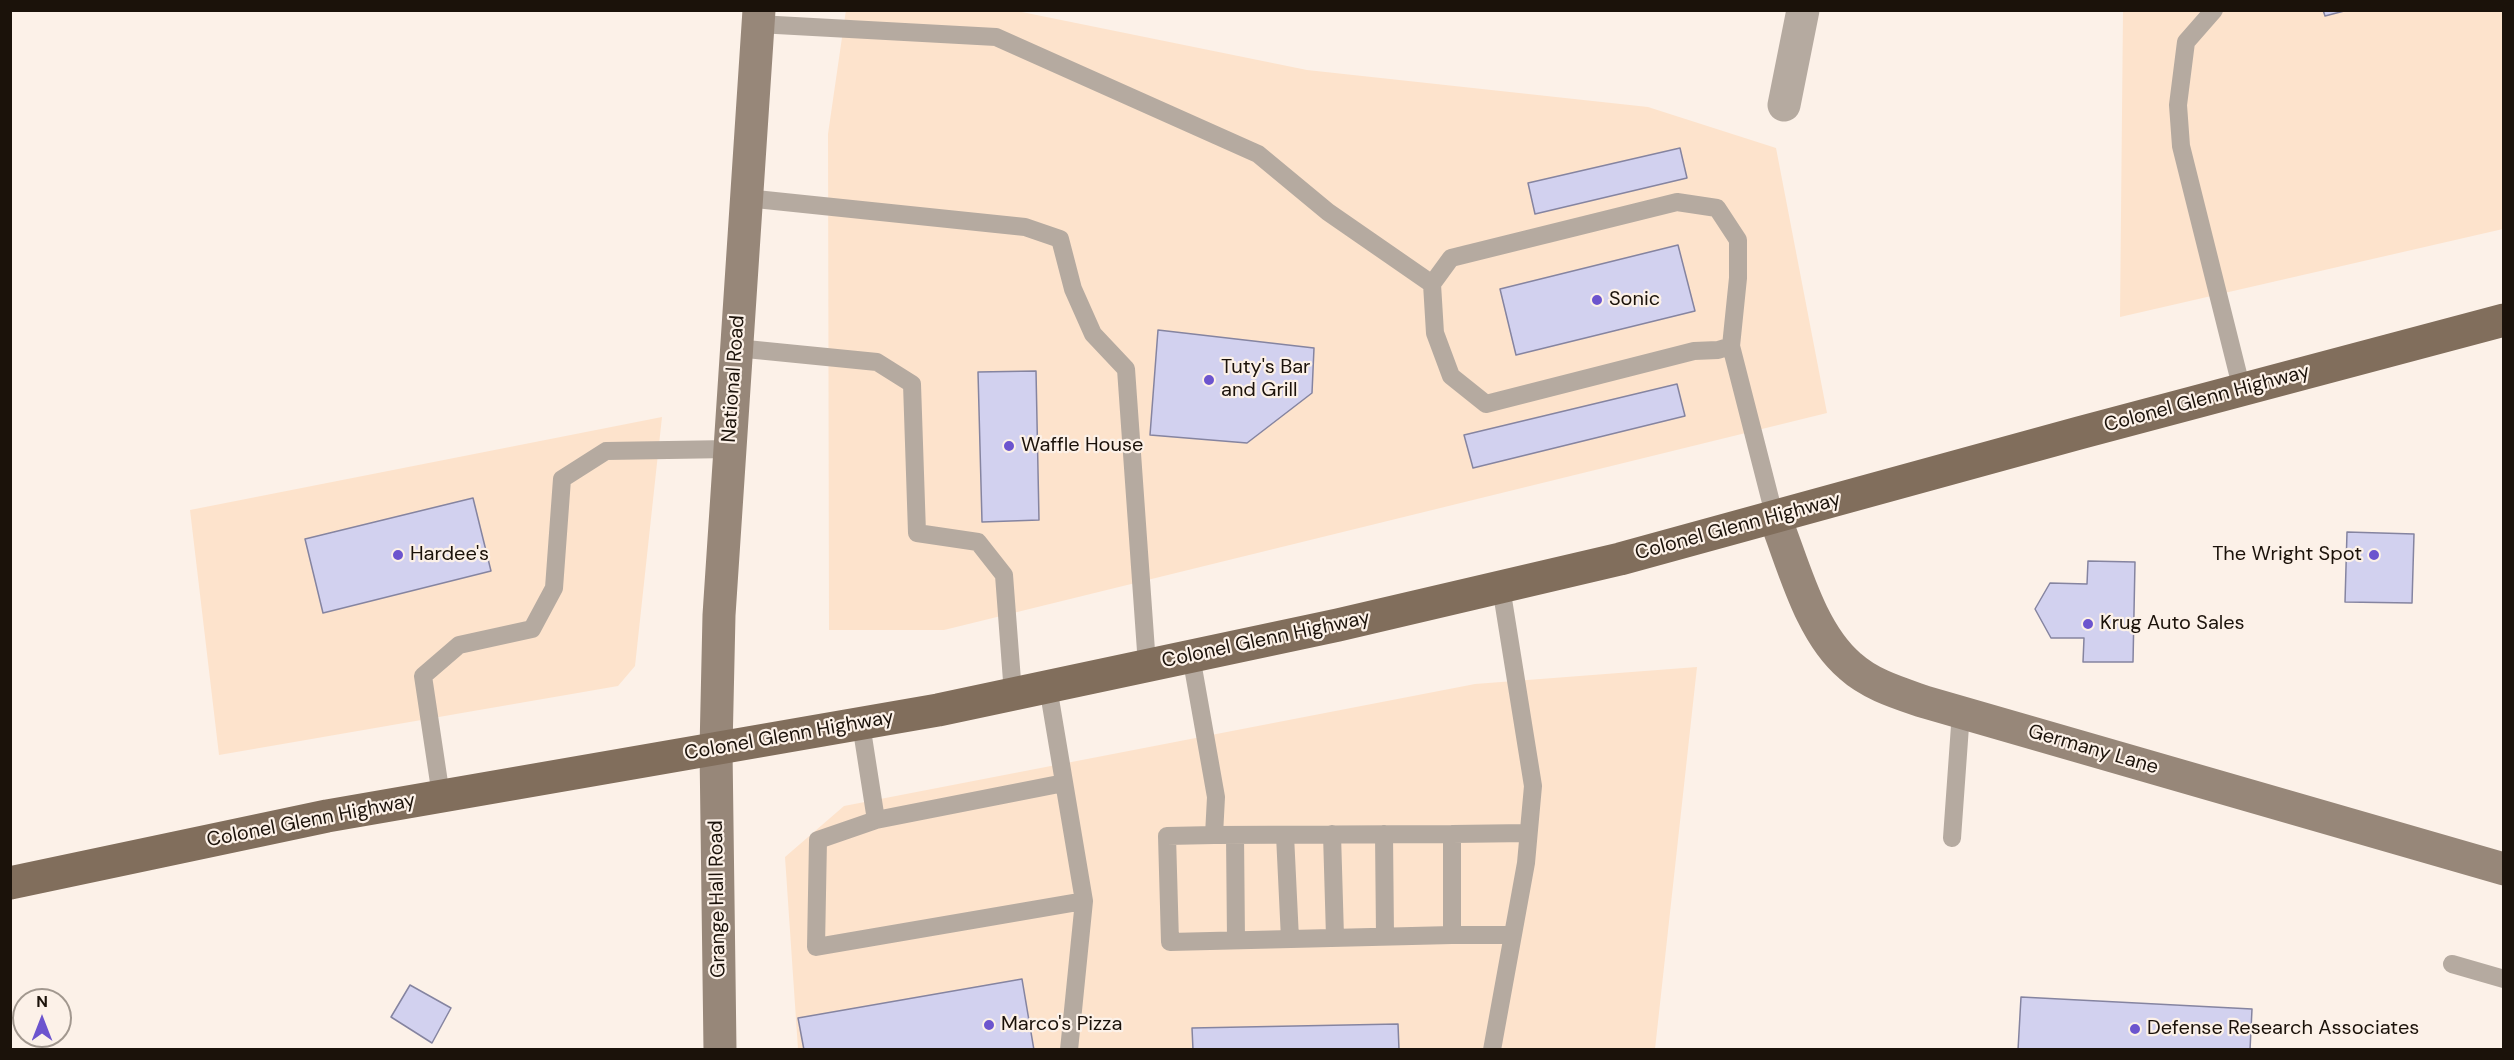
<!DOCTYPE html>
<style>
body{margin:0}
#map{position:relative;width:2514px;height:1060px;overflow:hidden;background:#fcf1e8;font-family:"DM Sans",sans-serif}
canvas{display:block}
.frame{position:absolute;inset:0;border:12px solid #1b120a;pointer-events:none}
.north{position:absolute;left:12px;top:988px;width:60px;height:60px;box-sizing:border-box;background:#fcf1e8;border:2px solid #a2988f;border-radius:50%;rotate:0deg;font-size:16px;font-weight:700;line-height:24px;text-align:center;color:#1b120a}
.north::after{content:'';display:block;margin:auto;width:21px;height:27px;background:#6c54ce;clip-path:polygon(50% 0,100% 100%,50% 72%,0 100%)}
</style>
<div id="map">
<canvas width="2514" height="1060"></canvas>
<div class="frame"></div>
<div class="north">N</div>
</div>
<script>
const ctx = document.querySelector('canvas').getContext('2d');
ctx.lineJoin = 'round';
function fill(path, color) { ctx.fillStyle = color; ctx.fill(path, 'evenodd'); }
function stroke(path, color, width, dash) { ctx.strokeStyle = color; ctx.lineWidth = width; ctx.lineCap = dash ? 'butt' : 'round'; ctx.setLineDash(dash || []); ctx.stroke(path); }
function write(font, color, halo, rows, align = 'center') {
  ctx.font = font + ' "DM Sans",sans-serif'; ctx.lineWidth = 4.5; ctx.setLineDash([]); ctx.textBaseline = 'middle'; ctx.strokeStyle = halo; ctx.fillStyle = color; for (const [text, x, y, turn = 0] of rows) {
    ctx.save(); ctx.translate(x, y); ctx.rotate((+turn || 0) * Math.PI / 180); ctx.textAlign = isNaN(turn) ? turn : align; if (halo) ctx.strokeText(text, 0, 0); ctx.fillText(text, 0, 0); ctx.restore();
  }
}
fill(new Path2D(`
 M 846,10 L 1017,11 L 1307,70 L 1648,107 L 1776,148 L 1827,413 L 944,630 L 829,630 L 828,134 Z
 M 2123,11 L 2503,11 L 2503,229 L 2120,317 Z
 M 662,417 L 635,666 L 618,686 L 219,755 L 190,510 Z
 M 1697,667 L 1655,1049 L 798,1049 L 785,857 L 844,806 L 1475,684 Z`), '#fde3cc');
const building = new Path2D(`
 M 2323,10 L 2348,10 L 2325,16 Z
 M 1680,148 L 1687,178 L 1535,214 L 1528,183 Z
 M 1678,245 L 1695,311 L 1516,355 L 1500,289 Z
 M 1158,330 L 1314,348 L 1312,393 L 1247,443 L 1150,435 Z
 M 1036,371 L 1039,520 L 982,522 L 978,372 Z
 M 1677,384 L 1685,416 L 1473,468 L 1464,435 Z
 M 473,498 L 491,571 L 323,613 L 305,539 Z
 M 2347,532 L 2414,534 L 2412,603 L 2345,602 Z
 M 2088,561 L 2135,562 L 2133,662 L 2083,662 L 2084,638 L 2051,638 L 2035,609 L 2050,583 L 2087,584 Z
 M 1022,979 L 1034,1050 L 804,1050 L 798,1018 Z
 M 410,985 L 451,1008 L 432,1043 L 391,1017 Z
 M 2021,997 L 2252,1009 L 2250,1050 L 2018,1050 Z
 M 1398,1024 L 1399,1050 L 1193,1050 L 1192,1028 Z`);
fill(building, '#d2d1ef');
stroke(building, '#8584a0', 1.5);
stroke(new Path2D(`
 M 2214,10 L 2186,42 L 2178,105 L 2181,146 L 2242,390
 M 758,24 L 996,37 L 1258,154 L 1328,212 L 1432,284
 M 746,198 L 1025,227 L 1060,239 L 1073,289 L 1093,334 L 1126,369 L 1147,665
 M 1731,346 L 1718,350 L 1694,351 L 1486,404 L 1451,376 L 1435,333 L 1432,284 L 1451,258 L 1677,202 L 1717,208 L 1738,240 L 1738,278 L 1731,346 L 1775,518
 M 736,348 L 877,362 L 912,384 L 917,533 L 978,542 L 1004,575 L 1013,694
 M 1191,656 L 1216,797 L 1214,835 L 1452,834 L 1452,935 L 1170,942 L 1167,836 L 1214,835
 M 861,724 L 876,820 L 818,840 L 816,947 L 1084,901 L 1048,687
 M 441,796 L 423,676 L 459,645 L 532,629 L 554,588 L 562,479 L 606,451 L 730,449
 M 876,820 L 1064,783
 M 1332,834 L 1335,937
 M 1384,834 L 1385,936
 M 1452,834 L 1528,833
 M 1235,835 L 1236,940
 M 1285,835 L 1290,939
 M 1952,838 L 1961,712
 M 1452,935 L 1513,935
 M 2452,964 L 2504,979
 M 1069,1050 L 1084,901
 M 1492,1050 L 1526,863 L 1533,786 L 1501,587`), '#b5aaa0', 18);
stroke(new Path2D(`
 M 1784,105 L 1803,10`), '#b5aaa0', 33);
stroke(new Path2D(`
 M 1775,518 C 1794,566 1810,632 1850,666 C 1871,685 1899,693 1925,702 L 2504,869
 M 720,1050 L 716,749 L 719,615 L 759,10`), '#978779', 33);
stroke(new Path2D(`
 M 10,883 L 327,816 L 938,710 L 1338,625 L 1620,559 L 2079,433 L 2504,320`), '#816e5c', 33);
for (const [x, y, r, color] of [
 [1597,300,6,"#6c54ce"],
 [1209,380,6,"#6c54ce"],
 [1009,446,6,"#6c54ce"],
 [398,555,6,"#6c54ce"],
 [2374,555,6,"#6c54ce"],
 [2088,624,6,"#6c54ce"],
 [989,1025,6,"#6c54ce"],
 [2135,1029,6,"#6c54ce"]
]) { const dot = new Path2D(); dot.arc(x, y, r, 0, 2 * Math.PI); ctx.fillStyle = color; ctx.fill(dot); stroke(dot, '#fcf1e8', 2); }
write('20px', '#1b120a', '#fcf1e8', [
 ["Sonic",1609,300],
 ["Tuty's Bar",1221,368],
 ["and Grill",1221,391],
 ["Waffle House",1021,446],
 ["Hardee's",410,555],
 ["The Wright Spot",2362,555,"right"],
 ["Krug Auto Sales",2100,624],
 ["Marco's Pizza",1001,1025],
 ["Defense Research Associates",2147,1029]
], 'left');
write('20px', '#1b120a', '#fcf1e8', [
 ["National Road",734,379,-86],
 ["Colonel Glenn Highway",2207,399,-15],
 ["Colonel Glenn Highway",1738,527,-15],
 ["Colonel Glenn Highway",1266,640,-12],
 ["Colonel Glenn Highway",789,736,-10],
 ["Germany Lane",2093,750,16],
 ["Colonel Glenn Highway",311,821,-11],
 ["Grange Hall Road",718,899,-91]
]);
</script>
